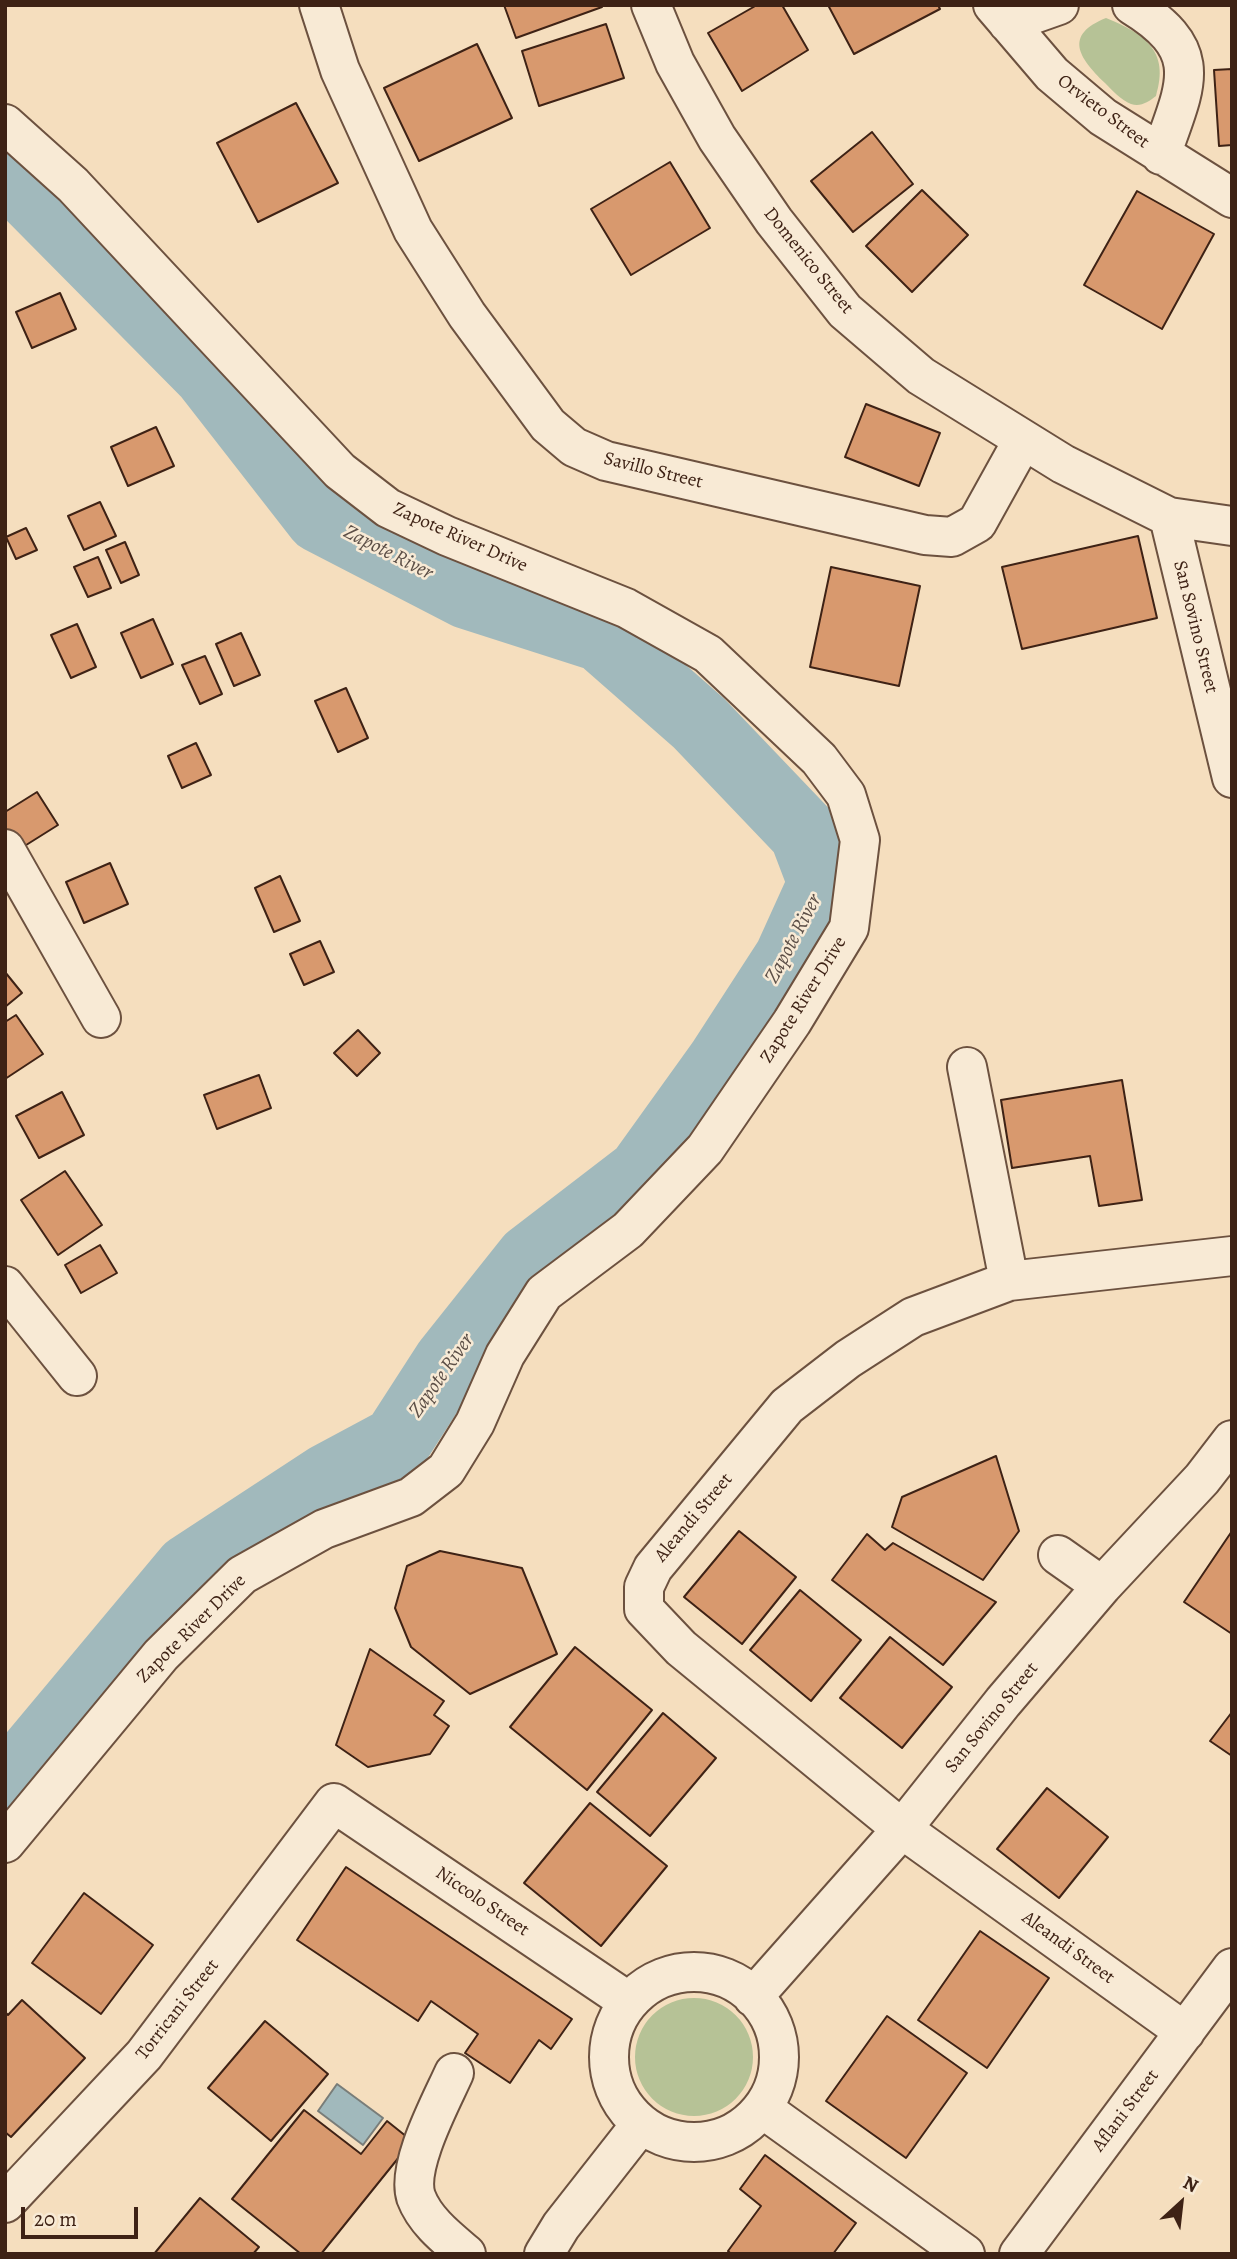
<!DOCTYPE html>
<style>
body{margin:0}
#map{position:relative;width:1237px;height:2259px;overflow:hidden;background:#f5debe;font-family:Alegreya,serif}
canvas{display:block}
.frame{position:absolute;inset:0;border:7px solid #3e2215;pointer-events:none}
.north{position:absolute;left:1146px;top:2168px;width:70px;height:70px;-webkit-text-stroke:5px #f8ead5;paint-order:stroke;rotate:27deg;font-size:19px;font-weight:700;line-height:28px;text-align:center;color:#3e2215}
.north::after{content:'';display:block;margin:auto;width:24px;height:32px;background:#3e2215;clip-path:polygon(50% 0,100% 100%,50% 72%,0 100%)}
.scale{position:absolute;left:21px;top:2207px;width:117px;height:32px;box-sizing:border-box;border:4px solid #3e2215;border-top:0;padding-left:9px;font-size:21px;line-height:24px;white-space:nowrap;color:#3e2215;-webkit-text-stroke:5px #f8ead5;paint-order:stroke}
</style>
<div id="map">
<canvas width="1237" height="2259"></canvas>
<div class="frame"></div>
<div class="north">N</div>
<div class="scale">20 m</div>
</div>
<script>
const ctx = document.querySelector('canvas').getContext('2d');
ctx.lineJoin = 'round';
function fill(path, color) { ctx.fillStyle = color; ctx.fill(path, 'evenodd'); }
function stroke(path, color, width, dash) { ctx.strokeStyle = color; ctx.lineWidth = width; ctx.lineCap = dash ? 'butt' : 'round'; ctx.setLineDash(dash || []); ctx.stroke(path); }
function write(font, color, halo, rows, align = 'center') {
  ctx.font = font + ' Alegreya,serif'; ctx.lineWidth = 5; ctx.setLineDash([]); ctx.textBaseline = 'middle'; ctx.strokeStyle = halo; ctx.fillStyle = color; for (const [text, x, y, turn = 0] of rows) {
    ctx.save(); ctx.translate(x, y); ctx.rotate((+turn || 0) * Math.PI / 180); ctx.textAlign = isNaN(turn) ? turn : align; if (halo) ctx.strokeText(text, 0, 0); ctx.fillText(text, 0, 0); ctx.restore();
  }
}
fill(new Path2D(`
 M 1106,18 C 1145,34 1170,51 1156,96 C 1148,102 1141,107 1131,104 C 1121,100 1112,90 1105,83 C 1078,57 1064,35 1106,18 Z
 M635 2057a59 59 0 1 1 118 0a59 59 0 1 1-118 0Z`), '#b6c296');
const water = new Path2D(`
 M 337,2084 L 383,2118 L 363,2145 L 318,2111 Z`);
fill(water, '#a1b9bc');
stroke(water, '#797d79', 2);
stroke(new Path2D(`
 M 5,169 L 207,373 L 320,518 L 467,594 L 601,637 L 699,723 L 804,833 L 823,883 L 789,958 L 721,1063 L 642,1173 L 530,1259 L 448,1362 L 397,1441 L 328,1478 L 189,1569 L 5,1789`), '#a1b9bc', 70);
const building = new Path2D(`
 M 504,5 L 601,5 L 602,7 L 516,38 Z
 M 757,5 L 782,5 L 808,50 L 742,91 L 708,33 Z
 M 828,5 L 938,5 L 940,9 L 854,54 Z
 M 606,24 L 624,78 L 539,106 L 522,51 Z
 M 477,44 L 512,118 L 419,161 L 384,88 Z
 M 1232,69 L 1232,145 L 1219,146 L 1214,70 Z
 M 296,103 L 338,183 L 258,222 L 217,143 Z
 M 872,132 L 913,184 L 853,232 L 811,181 Z
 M 670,162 L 710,228 L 631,275 L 591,209 Z
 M 922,190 L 968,235 L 912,292 L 866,246 Z
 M 1137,191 L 1214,234 L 1162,329 L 1084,285 Z
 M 60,293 L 76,329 L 32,348 L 16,312 Z
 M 866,404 L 940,433 L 919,486 L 845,457 Z
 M 156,427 L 174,466 L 128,486 L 111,447 Z
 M 100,502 L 116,536 L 84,550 L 68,516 Z
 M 26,528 L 37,550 L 16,559 L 6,537 Z
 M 1138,536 L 1157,618 L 1022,649 L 1002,567 Z
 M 125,542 L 139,575 L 121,583 L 106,550 Z
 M 98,557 L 111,588 L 88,597 L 74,567 Z
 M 831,567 L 920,586 L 899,686 L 810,667 Z
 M 153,619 L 173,664 L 141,678 L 121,633 Z
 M 77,624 L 96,667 L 71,678 L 51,635 Z
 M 241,633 L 260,675 L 234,686 L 216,644 Z
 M 205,656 L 222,694 L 200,704 L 182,665 Z
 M 346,688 L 368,738 L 338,752 L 315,701 Z
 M 196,743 L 211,775 L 182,788 L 168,756 Z
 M 37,792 L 58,825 L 15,852 L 5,838 L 5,812 Z
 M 110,863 L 128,904 L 84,923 L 66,882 Z
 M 280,876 L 300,921 L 274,932 L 255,888 Z
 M 320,941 L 334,972 L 304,985 L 290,954 Z
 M 5,972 L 22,993 L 5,1007 Z
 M 16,1015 L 43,1054 L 5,1079 L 5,1022 Z
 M 358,1030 L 380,1053 L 357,1076 L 334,1053 Z
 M 259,1075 L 271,1108 L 217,1129 L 204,1095 Z
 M 1122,1080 L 1142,1200 L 1099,1206 L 1090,1156 L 1012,1168 L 1001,1100 Z
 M 62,1092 L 84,1135 L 39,1158 L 16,1116 Z
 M 65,1171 L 102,1225 L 58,1255 L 21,1200 Z
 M 100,1245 L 117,1273 L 81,1293 L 65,1265 Z
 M 996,1456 L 1019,1531 L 983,1580 L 892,1527 L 902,1497 Z
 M 739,1531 L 796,1577 L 742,1644 L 684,1597 Z
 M 1232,1531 L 1232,1634 L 1184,1602 Z
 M 867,1534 L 885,1550 L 893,1543 L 996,1602 L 943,1665 L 832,1580 Z
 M 440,1551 L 522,1568 L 557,1654 L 470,1694 L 411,1647 L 395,1608 L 407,1566 Z
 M 800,1590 L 861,1640 L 811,1701 L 750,1650 Z
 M 890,1637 L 952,1687 L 902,1748 L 840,1698 Z
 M 575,1647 L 652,1710 L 587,1790 L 510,1727 Z
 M 370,1649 L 444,1701 L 434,1715 L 449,1726 L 430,1754 L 368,1767 L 336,1745 Z
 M 1232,1712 L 1232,1756 L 1210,1741 Z
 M 663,1713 L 716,1758 L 650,1836 L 597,1792 Z
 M 1047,1788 L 1108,1837 L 1059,1898 L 997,1849 Z
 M 590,1803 L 667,1866 L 601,1946 L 524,1883 Z
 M 346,1867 L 572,2019 L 551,2049 L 539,2040 L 510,2083 L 465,2053 L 478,2034 L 431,2001 L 418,2021 L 297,1940 Z
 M 84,1893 L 153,1945 L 101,2014 L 32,1963 Z
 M 980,1931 L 1049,1978 L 987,2068 L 918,2020 Z
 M 22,2000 L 85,2058 L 11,2137 L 5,2132 L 5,2012 L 8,2015 Z
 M 887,2016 L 967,2073 L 906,2158 L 826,2101 Z
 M 265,2021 L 328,2074 L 271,2141 L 208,2088 Z
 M 304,2110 L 361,2154 L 387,2121 L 412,2141 L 321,2254 L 301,2254 L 232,2199 Z
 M 765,2155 L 856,2223 L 833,2254 L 731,2254 L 728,2251 L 761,2206 L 740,2189 Z
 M 200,2198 L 259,2247 L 253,2254 L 154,2254 Z`);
fill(building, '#d8996e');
stroke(building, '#3e2215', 2);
const minor = new Path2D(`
 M 319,5 L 340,70 L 413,230 L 467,315 L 548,425 L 574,447 L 606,461 L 925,535 L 952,537 L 977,523 L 1023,440
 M 651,5 L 675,63 L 717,138 L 774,221 L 845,311 L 921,376 L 1063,464 L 1169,517 L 1232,526
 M 993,5 L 1052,74 L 1103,117 L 1232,198
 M 1132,5 C 1207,51 1186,84 1161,155
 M 1008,23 L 1059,5
 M 5,124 L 73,185 L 340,471 L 388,508 L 447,536 L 626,608 L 708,654 L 819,759 L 846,795 L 860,840 L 849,928 L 792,1022 L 705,1149 L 628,1230 L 544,1293 L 505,1355 L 475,1423 L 446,1470 L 411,1497 L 324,1529 L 242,1575 L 161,1655 L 5,1843
 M 1169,517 L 1232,778
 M 5,849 L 101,1018
 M 967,1067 L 1009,1281
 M 5,1286 L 77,1376
 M 1058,1555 L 1102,1586
 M609 2057a85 85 0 1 1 170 0a85 85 0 1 1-170 0Z
 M 753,1997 L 902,1829 L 1003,1702 L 1102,1586 L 1202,1479 L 1232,1440
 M 1185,2032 L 902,1829 L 681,1648 L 644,1609 L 644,1587 L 653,1568 L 787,1406 L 848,1359 L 913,1317 L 1009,1281 L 1232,1256
 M 454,2073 C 441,2102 406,2166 416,2197 C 425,2221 447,2238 466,2254
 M 763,2109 L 965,2254
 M 5,2203 L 144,2055 L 334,1803 L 629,2002
 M 544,2254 L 561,2226 L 641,2124
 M 1019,2254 L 1232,1968`);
stroke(minor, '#6c513f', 42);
stroke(minor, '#f8ead5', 38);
write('19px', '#3e2215', '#f8ead5', [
 ["Orvieto Street",1103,112,37],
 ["Domenico Street",808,261,51],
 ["Savillo Street",653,471,14],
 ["Zapote River Drive",460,538,24],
 ["San Sovino Street",1195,627,76],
 ["Zapote River Drive",804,1000,-58],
 ["Aleandi Street",694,1518,-50],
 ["Zapote River Drive",192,1629,-45],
 ["San Sovino Street",992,1718,-51],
 ["Niccolo Street",482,1902,34],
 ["Aleandi Street",1068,1948,36],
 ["Torricani Street",178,2010,-52],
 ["Aflani Street",1126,2111,-53]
]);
write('italic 21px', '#5c4f47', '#f8ead5', [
 ["Zapote River",388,553,27],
 ["Zapote River",794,939,-62],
 ["Zapote River",442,1376,-55]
]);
</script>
